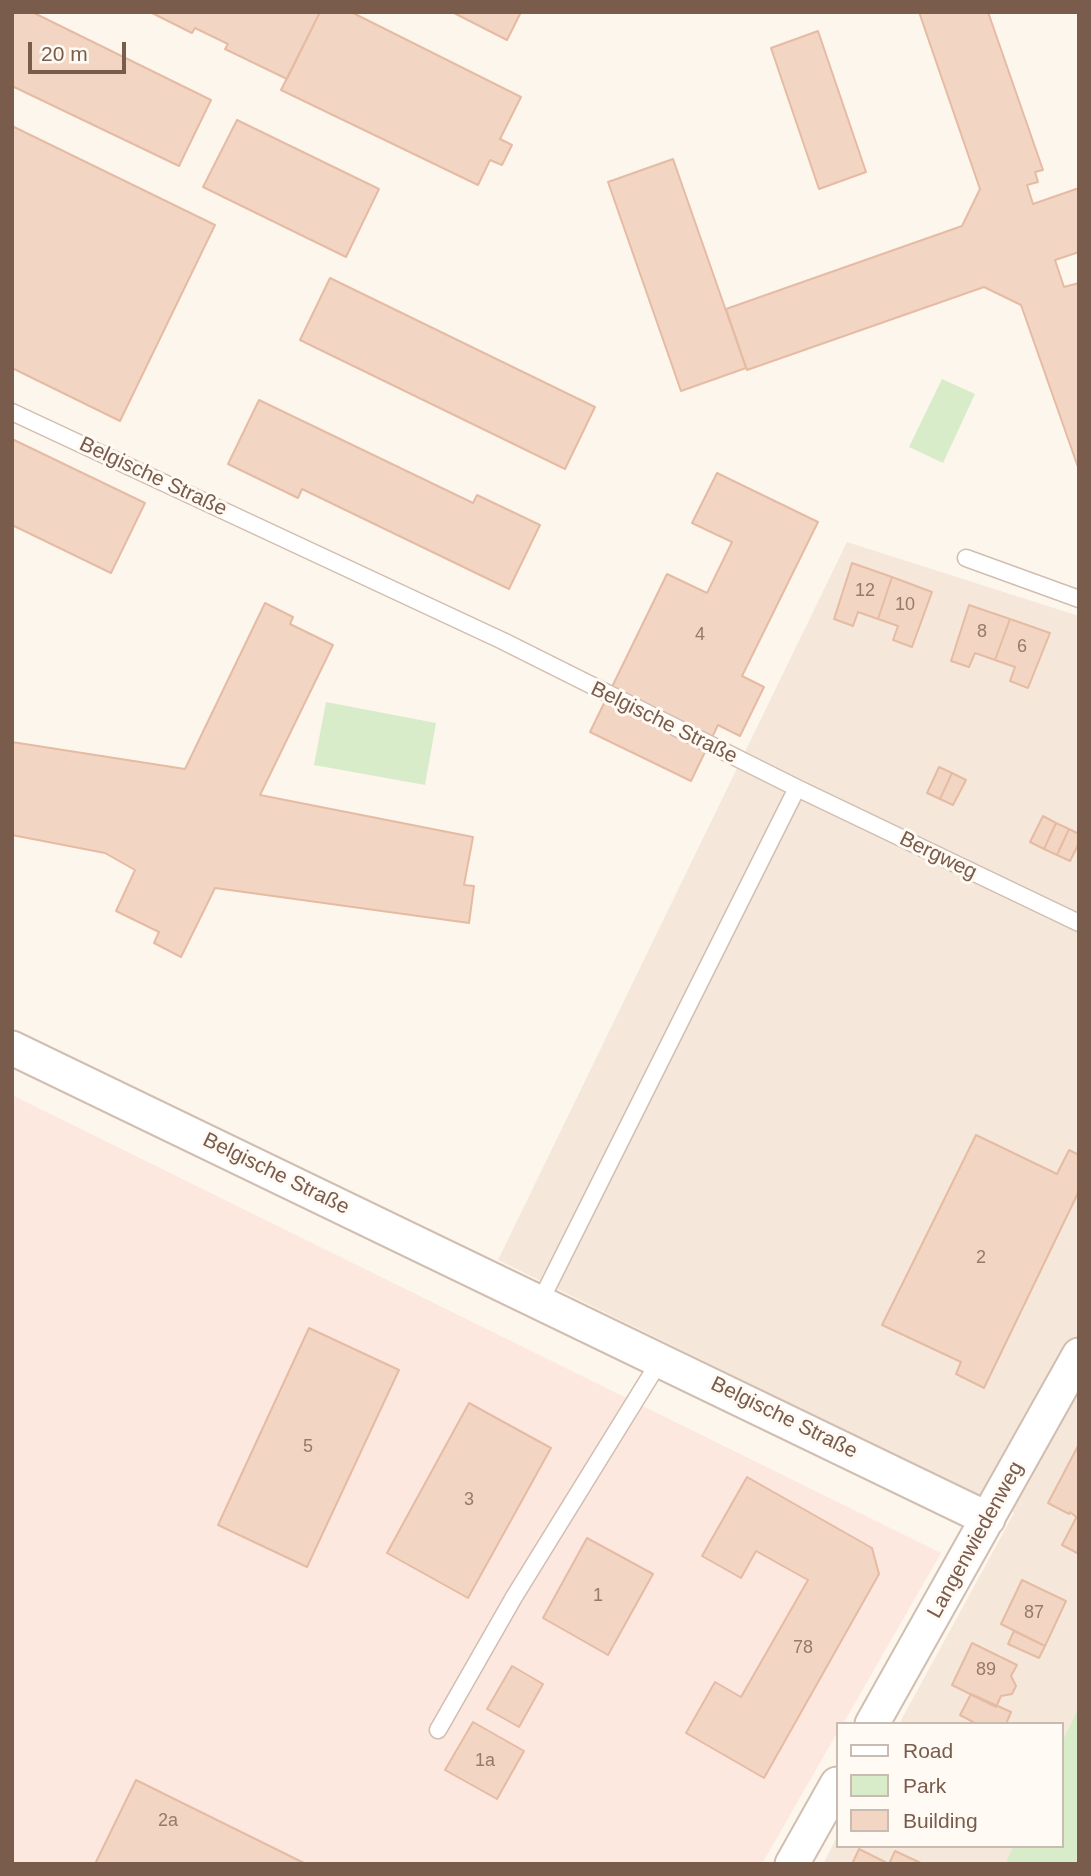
<!DOCTYPE html>
<meta charset="utf-8">
<style>
body{margin:0}
#map{position:relative;width:1091px;height:1876px;overflow:hidden;background:#fdf6ec;font-family:Helvetica,sans-serif}
canvas{display:block}
.frame{position:absolute;inset:0;border:14px solid #7a5c4d;pointer-events:none}
.legend{position:absolute;left:836px;top:1722px;width:228px;height:126px;box-sizing:border-box;background:#fffaf3;border:2px solid #cabbb1;margin:0;padding:9px 12px;list-style:none;font-size:21px;color:#7a5c4d}
.legend li{display:flex;align-items:center;gap:14px;height:35px}
.legend b{width:35px;border:2px solid #cabbb1}
.scale{position:absolute;left:28px;top:42px;width:98px;height:32px;box-sizing:border-box;border:4px solid #7a5c4d;border-top:0;padding-left:9px;font-size:21px;line-height:24px;white-space:nowrap;color:#7a5c4d;-webkit-text-stroke:5px #fffaf3;paint-order:stroke}
</style>
<div id="map">
<canvas width="1091" height="1876"></canvas>
<div class="frame"></div>
<ul class="legend">
<li><b style="height:9px;background:#fff"></b>Road</li>
<li><b style="height:19px;background:#d8ecc9"></b>Park</li>
<li><b style="height:19px;background:#f3d5c3"></b>Building</li>
</ul>
<div class="scale">20 m</div>
</div>
<script>
const ctx = document.querySelector('canvas').getContext('2d');
ctx.lineJoin = 'round';
function fill(path, color) { ctx.fillStyle = color; ctx.fill(path, 'evenodd'); }
function stroke(path, color, width, dash) { ctx.strokeStyle = color; ctx.lineWidth = width; ctx.lineCap = dash ? 'butt' : 'round'; ctx.setLineDash(dash || []); ctx.stroke(path); }
function write(font, color, halo, rows, align = 'center') {
  ctx.font = font + ' Helvetica,sans-serif'; ctx.lineWidth = 6; ctx.setLineDash([]); ctx.textBaseline = 'middle'; ctx.strokeStyle = halo; ctx.fillStyle = color; for (const [text, x, y, turn = 0] of rows) {
    ctx.save(); ctx.translate(x, y); ctx.rotate((+turn || 0) * Math.PI / 180); ctx.textAlign = isNaN(turn) ? turn : align; if (halo) ctx.strokeText(text, 0, 0); ctx.fillText(text, 0, 0); ctx.restore();
  }
}
fill(new Path2D(`
 M 847,542 L 1079,616 L 1079,1706 L 1061,1744 L 1061,1724 L 899,1724 L 1014,1513 L 498,1260 Z
 M 837,1837 L 837,1846 L 1013,1846 L 1005,1864 L 823,1864 Z`), '#f5e8da');
fill(new Path2D(`
 M 12,1095 L 941,1553 L 843,1724 L 837,1724 L 837,1733 L 762,1864 L 12,1864 Z`), '#fde8e0');
fill(new Path2D(`
 M 942,379 L 975,394 L 943,463 L 909,447 Z
 M 326,702 L 436,723 L 425,785 L 314,765 Z
 M 1079,1706 L 1079,1864 L 1005,1864 L 1013,1846 L 1061,1846 L 1061,1744 Z`), '#d8ecc9');
const building = new Path2D(`
 M 12,12 L 32,12 L 211,100 L 179,166 L 12,86 Z
 M 150,12 L 320,12 L 287,79 L 225,49 L 228,44 L 195,28 L 192,33 Z
 M 320,12 L 351,12 L 521,97 L 500,139 L 512,145 L 502,165 L 490,160 L 478,185 L 281,90 Z
 M 452,12 L 521,12 L 507,40 Z
 M 919,12 L 988,12 L 1043,170 L 1035,172 L 1038,182 L 1027,185 L 1033,204 L 1079,188 L 1079,252 L 1055,260 L 1064,287 L 1079,283 L 1079,470 L 1021,305 L 984,287 L 747,370 L 726,309 L 962,226 L 980,189 Z
 M 818,31 L 866,172 L 819,189 L 771,48 Z
 M 237,120 L 379,189 L 346,257 L 203,187 Z
 M 12,126 L 215,225 L 120,421 L 12,368 Z
 M 673,159 L 746,368 L 681,391 L 608,182 Z
 M 330,278 L 595,407 L 565,469 L 300,340 Z
 M 259,400 L 473,503 L 477,495 L 540,525 L 509,589 L 302,489 L 298,498 L 228,464 Z
 M 12,439 L 145,503 L 111,573 L 12,525 Z
 M 717,473 L 818,522 L 742,676 L 764,687 L 740,736 L 718,725 L 691,781 L 590,732 L 667,574 L 707,593 L 732,542 L 692,523 Z
 M 852,563 L 892,577 L 878,619 L 858,612 L 853,626 L 834,619 Z
 M 892,577 L 932,592 L 912,647 L 893,640 L 898,626 L 878,619 Z
 M 265,603 L 293,617 L 290,624 L 333,645 L 260,795 L 473,837 L 464,885 L 474,886 L 469,923 L 215,888 L 181,957 L 154,943 L 159,932 L 116,911 L 135,870 L 105,853 L 12,835 L 12,742 L 185,769 Z
 M 969,605 L 1010,619 L 995,660 L 975,653 L 969,667 L 951,661 Z
 M 1010,619 L 1050,633 L 1028,688 L 1010,681 L 1015,667 L 995,660 Z
 M 939,767 L 952,773 L 940,799 L 927,793 Z
 M 952,773 L 966,780 L 953,805 L 940,799 Z
 M 1043,816 L 1056,823 L 1044,849 L 1030,842 Z
 M 1056,823 L 1069,829 L 1057,855 L 1044,849 Z
 M 1069,829 L 1079,834 L 1079,843 L 1070,861 L 1057,855 Z
 M 976,1135 L 1057,1174 L 1069,1150 L 1079,1155 L 1079,1191 L 984,1388 L 956,1374 L 961,1362 L 882,1325 Z
 M 309,1328 L 399,1370 L 307,1567 L 218,1525 Z
 M 469,1403 L 551,1448 L 468,1598 L 387,1553 Z
 M 1078,1446 L 1079,1447 L 1079,1519 L 1070,1512 L 1069,1514 L 1048,1503 Z
 M 747,1477 L 872,1548 L 879,1574 L 764,1778 L 686,1733 L 715,1682 L 741,1697 L 808,1580 L 756,1551 L 741,1578 L 702,1556 Z
 M 1076,1518 L 1079,1519 L 1079,1554 L 1062,1545 Z
 M 587,1538 L 653,1574 L 608,1655 L 543,1618 Z
 M 1022,1580 L 1066,1601 L 1045,1646 L 1001,1624 Z
 M 1014,1631 L 1045,1646 L 1039,1658 L 1008,1644 Z
 M 972,1643 L 1017,1665 L 1011,1676 L 1016,1686 L 1012,1694 L 1001,1696 L 996,1707 L 952,1685 Z
 M 512,1666 L 543,1684 L 519,1727 L 487,1709 Z
 M 971,1694 L 1011,1712 L 1006,1724 L 977,1724 L 960,1715 Z
 M 473,1722 L 524,1751 L 497,1799 L 445,1770 Z
 M 136,1780 L 304,1863 L 304,1864 L 95,1864 Z
 M 859,1849 L 889,1864 L 852,1864 Z
 M 895,1851 L 923,1864 L 889,1864 Z`);
fill(building, '#f3d5c3');
stroke(building, '#e6bba3', 2);
const lane = new Path2D(`
 M 12,412 L 503,641 L 797,788 L 541,1300
 M 966,558 L 1079,599
 M 797,788 L 1079,923
 M 438,1730 L 514,1597 L 661,1359`);
const street = new Path2D(`
 M 12,1048 L 988,1519
 M 872,1724 L 1079,1355
 M 792,1864 L 837,1784`);
stroke(lane, '#d1beb0', 19);
stroke(street, '#d1beb0', 37);
stroke(lane, '#fff', 16);
stroke(street, '#fff', 33);
write('18px', '#987a6a', null, [
 ["12",865,591],
 ["10",905,605],
 ["8",982,632],
 ["4",700,635],
 ["6",1022,647],
 ["2",981,1258],
 ["5",308,1447],
 ["3",469,1500],
 ["1",598,1596],
 ["87",1034,1613],
 ["78",803,1648],
 ["89",986,1670],
 ["1a",485,1761],
 ["2a",168,1821]
]);
write('21px', '#7a5c4d', '#fffaf3', [
 ["Belgische Straße",153,477,25],
 ["Belgische Straße",664,723,26],
 ["Bergweg",938,856,26],
 ["Belgische Straße",276,1174,26],
 ["Belgische Straße",784,1418,26],
 ["Langenwiedenweg",976,1540,-61]
]);
</script>
